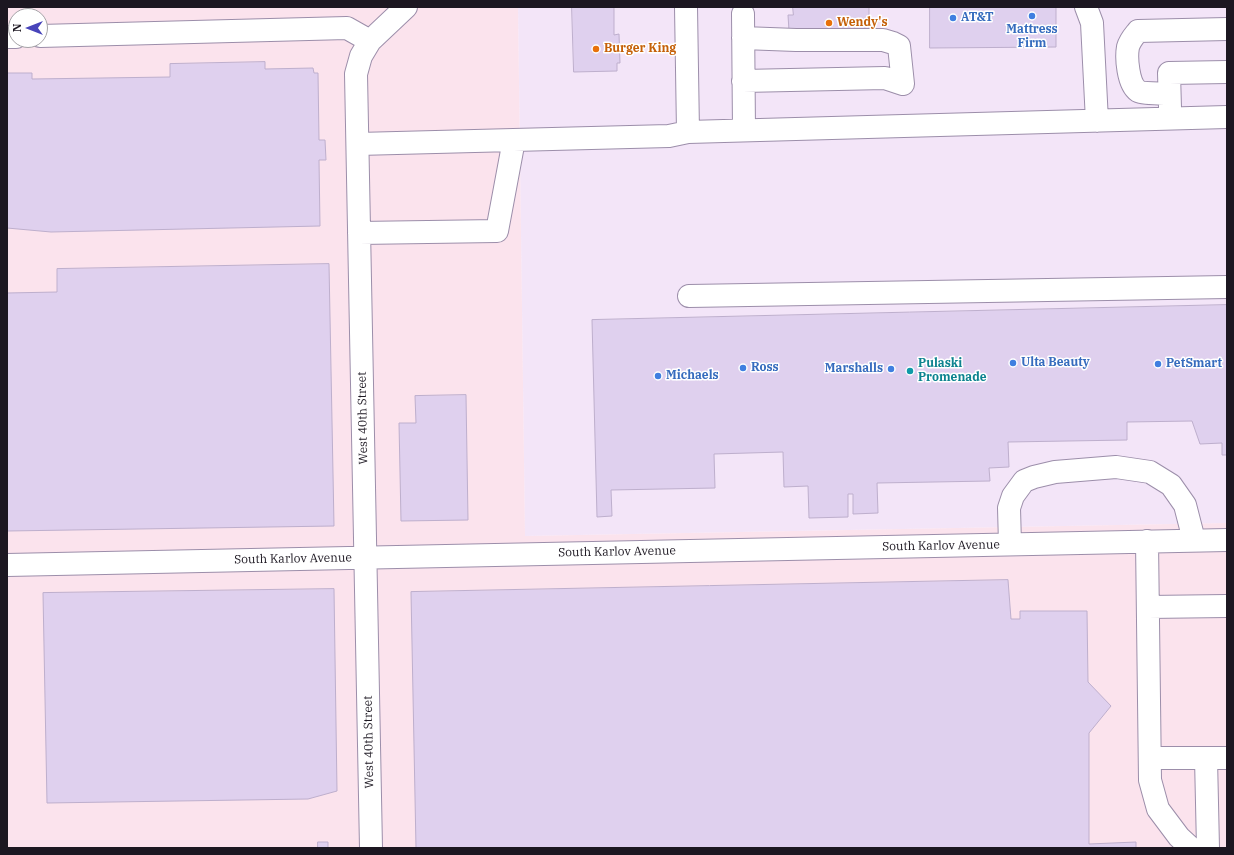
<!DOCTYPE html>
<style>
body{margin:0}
#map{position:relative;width:1234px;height:855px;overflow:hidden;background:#f8f2fe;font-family:"IBM Plex Serif",serif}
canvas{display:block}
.frame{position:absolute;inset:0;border:8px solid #1c1721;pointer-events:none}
.north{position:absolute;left:8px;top:8px;width:40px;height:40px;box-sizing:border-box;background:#fff;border:1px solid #a4a2a6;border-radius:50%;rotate:270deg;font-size:11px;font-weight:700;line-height:16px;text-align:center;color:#1c1721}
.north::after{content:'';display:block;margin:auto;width:14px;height:18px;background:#4844ba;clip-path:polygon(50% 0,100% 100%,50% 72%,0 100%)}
</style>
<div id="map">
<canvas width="1234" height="855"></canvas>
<div class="frame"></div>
<div class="north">N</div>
</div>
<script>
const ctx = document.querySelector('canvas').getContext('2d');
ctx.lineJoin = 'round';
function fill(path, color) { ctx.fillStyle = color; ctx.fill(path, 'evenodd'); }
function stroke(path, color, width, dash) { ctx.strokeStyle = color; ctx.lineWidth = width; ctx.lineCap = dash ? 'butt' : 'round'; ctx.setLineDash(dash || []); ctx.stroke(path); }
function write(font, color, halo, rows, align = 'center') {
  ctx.font = font + ' "IBM Plex Serif",serif'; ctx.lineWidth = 3; ctx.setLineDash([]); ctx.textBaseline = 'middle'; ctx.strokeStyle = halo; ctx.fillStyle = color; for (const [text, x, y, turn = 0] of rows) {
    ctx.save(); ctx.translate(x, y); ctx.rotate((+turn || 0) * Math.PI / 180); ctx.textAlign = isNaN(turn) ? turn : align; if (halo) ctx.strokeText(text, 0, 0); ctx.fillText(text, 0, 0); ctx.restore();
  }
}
fill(new Path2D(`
 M 518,7 L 1227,7 L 1227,523 L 525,536 Z`), '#f3e5f8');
fill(new Path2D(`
 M 7,7 L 518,7 L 525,536 L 1227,523 L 1227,848 L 7,848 ZM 16,16 L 40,16 L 40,40 L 16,40 Z`), '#fbe3ed');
const building = new Path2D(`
 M 572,7 L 614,7 L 614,35 L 619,34 L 620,63 L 617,63 L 617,71 L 574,72 Z
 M 793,7 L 869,7 L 869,30 L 789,31 L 788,15 L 793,15 Z
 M 930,7 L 1056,7 L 1056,47 L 930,48 Z
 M 265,62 L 265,69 L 313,68 L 314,73 L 318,73 L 319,140 L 325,140 L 326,160 L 319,160 L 320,226 L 51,232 L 7,228 L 7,73 L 32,73 L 32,79 L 170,77 L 170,64 Z
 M 329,264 L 334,526 L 7,531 L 7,293 L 57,292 L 57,269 Z
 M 1227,305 L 1227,455 L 1222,455 L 1222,443 L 1200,444 L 1192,421 L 1127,422 L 1127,440 L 1008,442 L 1009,467 L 989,468 L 990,481 L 877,483 L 878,513 L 853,514 L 853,494 L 848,494 L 848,517 L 809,518 L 808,486 L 784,487 L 783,452 L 714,454 L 715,488 L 611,490 L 612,516 L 597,517 L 592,320 Z
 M 466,395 L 468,520 L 401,521 L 399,423 L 416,423 L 415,396 Z
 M 1008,580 L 1011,619 L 1020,619 L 1020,611 L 1087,611 L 1088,682 L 1111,706 L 1089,733 L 1089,844 L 1136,842 L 1136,848 L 416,848 L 411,592 Z
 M 334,589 L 337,791 L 308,799 L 47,803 L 43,593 Z
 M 318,842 L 328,842 L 328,848 L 318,848 Z`);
fill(building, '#dfd0ee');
stroke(building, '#beafcd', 1);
const minor = new Path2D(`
 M 1086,7 L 1092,23 L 1097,121
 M 743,14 L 744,130
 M 40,36 L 347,28 L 370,41
 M 7,37 L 16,37
 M 743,38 L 796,40 L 883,40 L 893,43 L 899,46 L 903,84 L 885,78 L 743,81
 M 1169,94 C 1162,93 1143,94 1138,91 C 1128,84 1126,58 1128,47 C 1130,40 1134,36 1138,31 L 1227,29
 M 1170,108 L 1169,73 L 1227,72
 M 688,132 L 1227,117
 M 358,144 L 669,136 L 688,132 L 686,7
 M 359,233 L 497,231 L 514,140
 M 689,296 L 1227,287
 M 1147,541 L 1150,780 L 1158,809 L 1179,837 L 1191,848
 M 1010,544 L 1009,508 L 1013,496 L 1024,481 L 1034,477 L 1055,472 L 1116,467 L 1150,472 L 1171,485 L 1185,505 L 1194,540
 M 7,565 L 1227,540
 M 1148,607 L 1227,606
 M 1150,758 L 1206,758
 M 371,848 L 356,74 L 361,56 L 370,41 L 406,7
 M 1208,848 L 1206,758 L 1227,758`);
stroke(minor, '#9c8eaa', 24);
stroke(minor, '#fff', 22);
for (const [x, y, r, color] of [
 [1032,16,4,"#3f7fe0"],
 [953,18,4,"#3f7fe0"],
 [829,23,4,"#e8710a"],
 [596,49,4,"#e8710a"],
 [1013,363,4,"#3f7fe0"],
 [1158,364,4,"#3f7fe0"],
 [743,368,4,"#3f7fe0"],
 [891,369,4,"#3f7fe0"],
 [910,371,4,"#0f9aa8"],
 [658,376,4,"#3f7fe0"]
]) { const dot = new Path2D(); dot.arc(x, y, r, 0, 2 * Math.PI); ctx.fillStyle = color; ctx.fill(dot); stroke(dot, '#fff', 1.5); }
write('bold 12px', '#366cbe', '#fff', [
 ["AT&T",961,18],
 ["Mattress",1032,30,"center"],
 ["Firm",1032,44,"center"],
 ["Ulta Beauty",1021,363],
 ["PetSmart",1166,364],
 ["Ross",751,368],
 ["Marshalls",883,369,"right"],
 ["Michaels",666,376]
], 'left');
write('bold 12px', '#c56008', '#fff', [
 ["Wendy's",837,23],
 ["Burger King",604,49]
], 'left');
write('bold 12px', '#0d838f', '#fff', [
 ["Pulaski",918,364],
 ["Promenade",918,378]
], 'left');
write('12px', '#1c1721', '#fff', [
 ["West 40th Street",363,418,-91],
 ["South Karlov Avenue",941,546,-1],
 ["South Karlov Avenue",617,552,-1],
 ["South Karlov Avenue",293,559,-1],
 ["West 40th Street",369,742,-91]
]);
</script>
